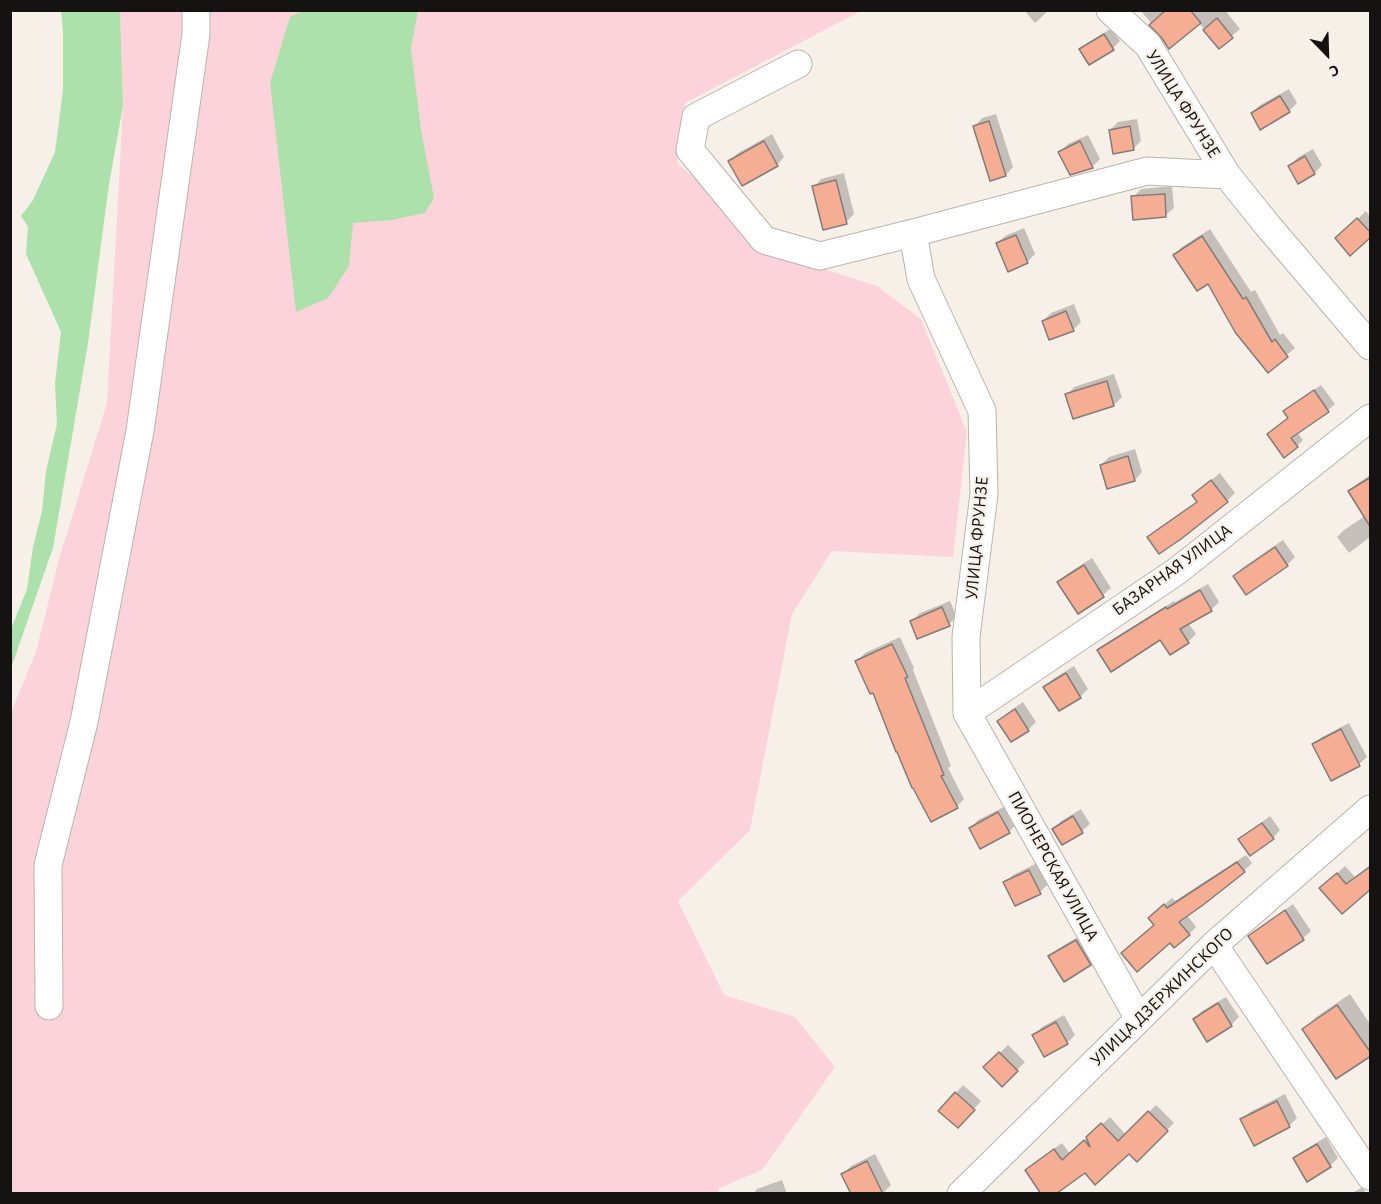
<!DOCTYPE html>
<meta charset="utf-8">
<style>
body{margin:0}
#map{position:relative;width:1381px;height:1204px;overflow:hidden;background:#f6f0e8;font-family:"Alegreya Sans",sans-serif}
canvas{display:block}
.frame{position:absolute;inset:0;border:12px solid #151311;pointer-events:none}
.north{position:absolute;left:1297px;top:24px;width:60px;height:60px;-webkit-text-stroke:4px #f6f0e8;paint-order:stroke;rotate:157deg;font-size:16px;font-weight:700;line-height:24px;text-align:center;color:#151311}
.north::after{content:'';display:block;margin:auto;width:21px;height:27px;background:#151311;clip-path:polygon(50% 0,100% 100%,50% 72%,0 100%)}
</style>
<div id="map">
<canvas width="1381" height="1204"></canvas>
<div class="frame"></div>
<div class="north">С</div>
</div>
<script>
const ctx = document.querySelector('canvas').getContext('2d');
ctx.lineJoin = 'round';
function fill(path, color) { ctx.fillStyle = color; ctx.fill(path, 'evenodd'); }
function stroke(path, color, width, dash) { ctx.strokeStyle = color; ctx.lineWidth = width; ctx.lineCap = dash ? 'butt' : 'round'; ctx.setLineDash(dash || []); ctx.stroke(path); }
function write(font, color, halo, rows, align = 'center') {
  ctx.font = font + ' "Alegreya Sans",sans-serif'; ctx.lineWidth = 4.5; ctx.setLineDash([]); ctx.textBaseline = 'middle'; ctx.strokeStyle = halo; ctx.fillStyle = color; for (const [text, x, y, turn = 0] of rows) {
    ctx.save(); ctx.translate(x, y); ctx.rotate((+turn || 0) * Math.PI / 180); ctx.textAlign = isNaN(turn) ? turn : align; if (halo) ctx.strokeText(text, 0, 0); ctx.fillText(text, 0, 0); ctx.restore();
  }
}
fill(new Path2D(`
 M 120,11 L 861,11 L 685,103 L 677,163 L 786,257 L 877,286 L 921,319 L 967,432 L 953,557 L 832,551 L 792,614 L 750,830 L 678,901 L 724,995 L 795,1017 L 835,1067 L 762,1170 L 719,1188 L 718,1194 L 11,1194 L 11,712 L 36,652 L 59,559 L 107,403 L 123,106 Z`), '#fcd3da');
fill(new Path2D(`
 M 304,10 L 418,11 L 411,48 L 421,130 L 434,198 L 425,213 L 392,220 L 353,223 L 349,266 L 328,298 L 296,312 L 270,83 L 290,17 Z
 M 61,11 L 120,11 L 123,106 L 109,184 L 88,343 L 53,548 L 11,668 L 11,629 L 27,589 L 33,547 L 42,511 L 46,471 L 57,424 L 55,383 L 61,332 L 26,254 L 28,227 L 21,216 L 33,200 L 55,152 L 63,90 L 63,33 Z`), '#ade1ab');
fill(new Path2D(`
 M 1024,10 L 1049,10 L 1035,23 Z
 M 1140,10 L 1225,10 L 1240,29 L 1219,47 L 1199,23 L 1162,36 Z
 M 1112,28 L 1120,41 L 1113,48 L 1081,49 L 1089,42 Z
 M 1289,89 L 1297,103 L 1289,111 L 1252,113 L 1260,105 Z
 M 996,114 L 1013,167 L 1006,175 L 975,126 L 982,118 Z
 M 1137,119 L 1141,141 L 1133,149 L 1110,130 L 1118,122 Z
 M 772,134 L 784,157 L 777,165 L 730,161 L 738,153 Z
 M 1088,135 L 1100,159 L 1092,167 L 1060,152 L 1068,144 Z
 M 1313,149 L 1322,165 L 1315,173 L 1299,182 L 1290,166 L 1297,158 Z
 M 844,173 L 854,214 L 846,222 L 814,187 L 821,179 Z
 M 1172,186 L 1174,208 L 1166,215 L 1133,197 L 1141,189 Z
 M 1366,211 L 1370,217 L 1370,235 L 1345,231 Z
 M 1024,228 L 1035,254 L 1027,262 L 997,243 L 1005,236 Z
 M 1210,229 L 1251,292 L 1255,290 L 1280,335 L 1283,333 L 1295,348 L 1268,371 L 1208,282 L 1175,255 L 1182,247 Z
 M 1074,304 L 1081,322 L 1073,330 L 1043,321 L 1051,313 Z
 M 1114,374 L 1122,397 L 1114,405 L 1074,418 L 1067,395 L 1074,387 Z
 M 1321,385 L 1335,404 L 1328,410 L 1297,432 L 1303,440 L 1297,446 L 1269,434 L 1289,417 L 1285,411 L 1291,405 Z
 M 1135,449 L 1142,472 L 1135,480 L 1101,465 L 1109,457 Z
 M 1220,473 L 1235,493 L 1227,501 L 1180,538 L 1149,537 L 1157,529 L 1198,501 L 1202,488 Z
 M 1370,475 L 1370,537 L 1349,553 L 1337,537 L 1344,530 L 1365,516 L 1350,491 L 1357,484 Z
 M 1283,540 L 1295,557 L 1287,565 L 1235,576 L 1242,568 Z
 M 1092,558 L 1111,588 L 1103,595 L 1078,611 L 1059,582 L 1067,574 Z
 M 1208,584 L 1219,602 L 1211,610 L 1188,623 L 1196,634 L 1188,642 L 1161,638 L 1099,650 L 1107,643 L 1174,601 L 1175,602 Z
 M 950,601 L 957,617 L 949,624 L 912,621 L 920,613 Z
 M 900,637 L 914,668 L 913,670 L 951,766 L 948,768 L 964,799 L 957,806 L 873,691 L 857,661 L 865,653 Z
 M 1074,666 L 1088,689 L 1080,697 L 1045,687 L 1053,679 Z
 M 1023,702 L 1036,722 L 1028,730 L 1012,740 L 999,721 L 1007,713 Z
 M 1349,723 L 1367,757 L 1359,764 L 1332,779 L 1314,744 L 1322,737 Z
 M 1006,806 L 1016,824 L 1009,832 L 971,828 L 978,820 Z
 M 1081,809 L 1090,824 L 1082,831 L 1054,829 L 1061,821 Z
 M 1270,816 L 1280,830 L 1273,838 L 1240,839 L 1248,832 Z
 M 1246,855 L 1252,863 L 1244,871 L 1187,915 L 1196,927 L 1189,934 L 1156,924 L 1158,910 L 1172,898 L 1175,901 Z
 M 1037,863 L 1048,884 L 1040,892 L 1005,883 L 1013,875 Z
 M 1370,865 L 1370,887 L 1342,912 L 1329,881 L 1345,866 L 1355,877 Z
 M 1293,904 L 1311,931 L 1303,938 L 1267,962 L 1250,936 L 1258,929 Z
 M 1084,933 L 1098,956 L 1090,964 L 1050,957 L 1058,949 Z
 M 1350,994 L 1370,1024 L 1370,1054 L 1304,1029 L 1316,1017 Z
 M 1226,997 L 1239,1017 L 1231,1025 L 1194,1019 L 1202,1011 Z
 M 1064,1015 L 1075,1035 L 1067,1043 L 1045,1055 L 1034,1035 L 1042,1027 Z
 M 1008,1045 L 1025,1062 L 1002,1085 L 985,1067 Z
 M 963,1085 L 981,1101 L 966,1118 L 956,1093 Z
 M 1285,1094 L 1297,1118 L 1289,1126 L 1242,1120 L 1250,1112 Z
 M 1156,1105 L 1174,1123 L 1137,1160 L 1129,1151 L 1085,1171 L 1026,1170 L 1034,1163 L 1062,1143 L 1070,1154 L 1110,1117 L 1126,1135 Z
 M 1326,1137 L 1338,1158 L 1330,1166 L 1295,1158 L 1303,1151 Z
 M 875,1154 L 891,1185 L 882,1194 L 843,1174 L 851,1166 Z
 M 782,1180 L 787,1194 L 753,1194 L 757,1189 Z
 M 1363,1187 L 1366,1194 L 1350,1194 Z`), '#0003');
const building = new Path2D(`
 M 1166,10 L 1190,10 L 1201,23 L 1169,49 L 1161,37 L 1149,25 Z
 M 1217,18 L 1233,38 L 1219,49 L 1203,30 Z
 M 1104,34 L 1114,50 L 1089,65 L 1079,49 Z
 M 1280,96 L 1290,112 L 1260,130 L 1251,113 Z
 M 989,121 L 1006,176 L 990,181 L 973,126 Z
 M 1130,126 L 1134,150 L 1113,154 L 1109,130 Z
 M 764,141 L 778,166 L 742,186 L 728,161 Z
 M 1080,141 L 1093,168 L 1070,175 L 1058,152 Z
 M 1305,156 L 1315,174 L 1298,184 L 1288,166 Z
 M 836,180 L 847,224 L 823,230 L 812,186 Z
 M 1165,194 L 1166,217 L 1133,220 L 1131,196 Z
 M 1357,218 L 1371,233 L 1371,237 L 1350,256 L 1335,238 Z
 M 1016,235 L 1028,263 L 1008,272 L 996,243 Z
 M 1202,236 L 1243,299 L 1246,297 L 1272,342 L 1275,339 L 1288,357 L 1268,373 L 1235,332 L 1208,284 L 1197,291 L 1173,255 Z
 M 1066,311 L 1074,331 L 1049,340 L 1042,321 Z
 M 1107,381 L 1114,406 L 1073,419 L 1065,394 Z
 M 1314,390 L 1329,412 L 1291,438 L 1298,447 L 1284,458 L 1267,434 L 1288,418 L 1283,411 Z
 M 1128,456 L 1135,481 L 1107,489 L 1100,465 Z
 M 1371,477 L 1371,528 L 1348,491 Z
 M 1211,480 L 1228,502 L 1181,539 L 1159,554 L 1147,537 L 1197,502 L 1192,495 Z
 M 1275,547 L 1288,566 L 1246,595 L 1233,576 Z
 M 1084,565 L 1104,597 L 1078,614 L 1057,582 Z
 M 1200,590 L 1212,611 L 1180,629 L 1189,643 L 1170,655 L 1160,640 L 1111,672 L 1097,650 L 1166,607 L 1167,609 Z
 M 942,607 L 950,626 L 917,639 L 910,621 Z
 M 892,644 L 908,677 L 905,678 L 944,775 L 941,776 L 958,808 L 931,822 L 913,788 L 912,788 L 897,752 L 896,752 L 873,693 L 870,694 L 855,661 Z
 M 1066,673 L 1081,698 L 1059,711 L 1043,687 Z
 M 1015,709 L 1029,731 L 1011,742 L 997,721 Z
 M 1341,729 L 1360,766 L 1331,781 L 1312,744 Z
 M 998,812 L 1010,833 L 980,849 L 969,828 Z
 M 1073,816 L 1083,833 L 1062,845 L 1052,829 Z
 M 1262,823 L 1274,839 L 1250,856 L 1238,839 Z
 M 1237,862 L 1245,872 L 1203,905 L 1179,922 L 1190,935 L 1174,948 L 1170,943 L 1137,972 L 1121,953 L 1154,925 L 1148,918 L 1164,904 L 1167,908 Z
 M 1371,866 L 1371,889 L 1342,914 L 1319,888 L 1337,873 L 1346,884 Z
 M 1029,870 L 1041,894 L 1015,906 L 1003,882 Z
 M 1285,910 L 1304,940 L 1267,964 L 1248,936 Z
 M 1076,940 L 1091,965 L 1064,982 L 1048,956 Z
 M 1218,1003 L 1232,1026 L 1207,1042 L 1193,1019 Z
 M 1337,1005 L 1371,1053 L 1371,1056 L 1336,1079 L 1302,1029 Z
 M 1056,1022 L 1068,1044 L 1044,1057 L 1032,1035 Z
 M 999,1052 L 1018,1071 L 1002,1087 L 983,1067 Z
 M 955,1092 L 975,1110 L 958,1128 L 938,1111 Z
 M 1277,1101 L 1290,1127 L 1254,1146 L 1240,1119 Z
 M 1148,1111 L 1168,1131 L 1137,1162 L 1129,1154 L 1095,1185 L 1085,1173 L 1056,1194 L 1041,1194 L 1025,1170 L 1054,1149 L 1062,1160 L 1084,1140 L 1090,1147 L 1086,1137 L 1101,1123 L 1118,1141 Z
 M 1317,1144 L 1331,1167 L 1307,1182 L 1293,1158 Z
 M 867,1161 L 883,1194 L 851,1194 L 841,1174 Z`);
fill(building, '#f5ae94');
stroke(building, '#847b78', 1.5);
const minor = new Path2D(`
 M 1110,10 L 1148,45 L 1227,175 L 1268,226 L 1370,346
 M 798,64 L 696,117 L 690,150 L 764,240 L 820,256 L 913,233 L 1147,171 L 1227,175
 M 913,233 L 921,279 L 982,411 L 984,494 L 966,637 L 967,713 L 1139,1019
 M 967,713 L 1177,571 L 1370,418
 M 1214,945 L 1370,1176
 M 49,1006 L 48,865 L 84,722 L 140,431 L 196,34 L 196,10
 M 961,1194 L 1214,945 L 1370,809`);
stroke(minor, '#b9b4ac', 29);
stroke(minor, '#fff', 27);
write('18px', '#151311', '#f6f0e8', [
 ["УЛИЦА ФРУНЗЕ",1183,104,58],
 ["УЛИЦА ФРУНЗЕ",977,538,-85],
 ["БАЗАРНАЯ УЛИЦА",1172,570,-36],
 ["ПИОНЕРСКАЯ УЛИЦА",1053,866,61],
 ["УЛИЦА ДЗЕРЖИНСКОГО",1162,997,-44]
]);
</script>
